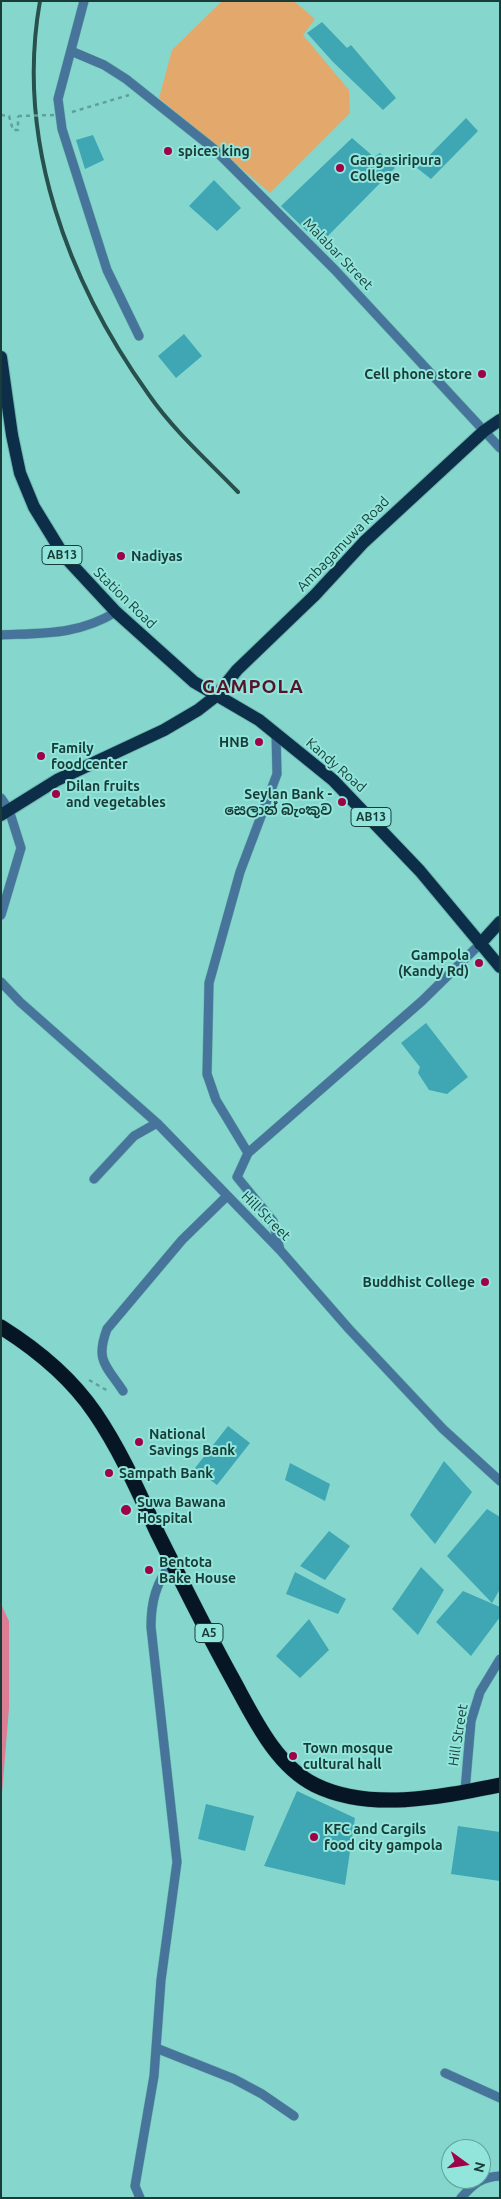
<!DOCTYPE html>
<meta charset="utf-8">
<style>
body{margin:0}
#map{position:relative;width:501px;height:2199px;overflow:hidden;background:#85d7ce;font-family:Ubuntu,sans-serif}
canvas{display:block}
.frame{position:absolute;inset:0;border:2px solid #193c38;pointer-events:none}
.north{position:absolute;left:441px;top:2139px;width:50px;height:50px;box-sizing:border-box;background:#92e5db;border:1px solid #62a19a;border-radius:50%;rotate:104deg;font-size:14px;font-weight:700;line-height:20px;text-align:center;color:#193c38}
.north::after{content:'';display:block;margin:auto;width:18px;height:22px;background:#9f0246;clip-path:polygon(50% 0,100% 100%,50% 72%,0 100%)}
</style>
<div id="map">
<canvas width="501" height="2199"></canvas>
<div class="frame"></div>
<div class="north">N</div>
</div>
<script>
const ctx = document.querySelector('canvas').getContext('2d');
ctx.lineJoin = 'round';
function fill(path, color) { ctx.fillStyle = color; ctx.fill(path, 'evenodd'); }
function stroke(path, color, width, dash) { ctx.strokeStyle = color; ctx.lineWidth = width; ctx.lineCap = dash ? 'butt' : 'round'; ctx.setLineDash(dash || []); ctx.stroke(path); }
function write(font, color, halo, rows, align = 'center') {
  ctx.font = font + ' Ubuntu,"Noto Sans Sinhala",sans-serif'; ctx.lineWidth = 4; ctx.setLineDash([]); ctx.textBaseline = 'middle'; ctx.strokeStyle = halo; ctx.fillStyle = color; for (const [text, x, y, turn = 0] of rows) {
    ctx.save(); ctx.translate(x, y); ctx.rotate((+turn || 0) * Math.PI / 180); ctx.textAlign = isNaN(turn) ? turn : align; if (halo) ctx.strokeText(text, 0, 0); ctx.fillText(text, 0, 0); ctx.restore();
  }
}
fill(new Path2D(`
 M 222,1 L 294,1 L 315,19 L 303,35 L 349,90 L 350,113 L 270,193 L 159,98 L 172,50 Z`), '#e3a86b');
fill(new Path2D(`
 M 1,1604 L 9,1621 L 9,1708 L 1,1806 Z`), '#dc7e93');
fill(new Path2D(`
 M 322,22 L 347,48 L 351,45 L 396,98 L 383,110 L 333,62 L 307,33 Z
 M 466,118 L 478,131 L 431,179 L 417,168 Z
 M 93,135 L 104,160 L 85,169 L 76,140 Z
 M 352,138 L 374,157 L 380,153 L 395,168 L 320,244 L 281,206 Z
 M 214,180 L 241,208 L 217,231 L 189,206 Z
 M 184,334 L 202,356 L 176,378 L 158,356 Z
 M 426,1023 L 468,1077 L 447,1094 L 429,1090 L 418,1073 L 420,1067 L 401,1043 Z
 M 228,1426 L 250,1443 L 217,1485 L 195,1468 Z
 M 444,1461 L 472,1492 L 435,1544 L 410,1515 Z
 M 290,1463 L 330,1484 L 325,1501 L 285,1480 Z
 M 487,1509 L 500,1517 L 500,1589 L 492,1603 L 447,1556 Z
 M 329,1531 L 350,1546 L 325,1580 L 300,1566 Z
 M 421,1567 L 444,1590 L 418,1635 L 392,1609 Z
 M 295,1572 L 346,1599 L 338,1614 L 286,1594 Z
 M 463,1591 L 500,1607 L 500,1617 L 471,1656 L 436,1622 Z
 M 309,1619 L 329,1650 L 300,1678 L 276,1656 Z
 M 297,1791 L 355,1818 L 345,1885 L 264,1866 Z
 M 206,1804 L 254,1816 L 245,1851 L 198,1839 Z
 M 458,1826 L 500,1832 L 500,1881 L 451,1874 Z`), '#3fa6b3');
const minor = new Path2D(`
 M 84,1 L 58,99 L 62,129 L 107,270 L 139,336
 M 71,51 L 104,65 L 126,79 L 214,149 L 335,270 L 500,448
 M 1,635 C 44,633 78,635 116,612
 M 1,798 L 9,810 L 21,848 L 1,915
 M 1,982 L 20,1002 L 157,1123 L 280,1250 L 349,1329 L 443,1429 L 500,1481
 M 248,1153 L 216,1100 L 207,1074 L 209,983 L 240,872 L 277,774 L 276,733
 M 94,1179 L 134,1136 L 157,1123
 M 280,1250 L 273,1221 L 237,1177 L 248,1153 L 422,1001 L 480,944
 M 123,1391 C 106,1365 95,1361 107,1329 L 182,1240 L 227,1196
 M 465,1791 L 471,1721 L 480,1692 L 500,1659
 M 156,2048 L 234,2079 L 262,2094 L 294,2116
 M 445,2073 L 500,2098
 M 140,2198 L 135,2186 L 154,2076 L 161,1980 L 177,1862 L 151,1627 C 151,1601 156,1583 172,1562
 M 461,2198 C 473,2184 481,2177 500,2176`);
const major = new Path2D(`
 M 1,357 L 12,435 L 20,473 L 34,507 L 64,556 L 116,612 L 194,682 L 259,720 L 333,780 L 420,871 L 500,967
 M 364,542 L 484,431 L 500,420
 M 1,815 L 57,780 L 164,730 L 198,710 L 216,696 L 237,670 L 315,595
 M 480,944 L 500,922`);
const highway = new Path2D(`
 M 1,1327 C 36,1349 72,1379 95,1413 C 121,1451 139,1493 158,1534 C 182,1582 206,1631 232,1678 C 253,1716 275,1765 315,1785 C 370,1812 441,1797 500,1785`);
stroke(minor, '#6db5ad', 10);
stroke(major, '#6db5ad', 14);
stroke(highway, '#6db5ad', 16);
stroke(new Path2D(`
 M 72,112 L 129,95
 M 1,115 L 9,116 L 13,130 L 18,130 L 18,116
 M 89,1380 L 108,1391`), '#5fa099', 2.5, [4, 4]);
stroke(minor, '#46749b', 9);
stroke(major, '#0d2e48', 12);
stroke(highway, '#061624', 15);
stroke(new Path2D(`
 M 40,1 C 15,141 68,282 149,395 C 174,431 208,461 238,492`), '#28514d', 4);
const majorBridge = new Path2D(`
 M 315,595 L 364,542`);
stroke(majorBridge, '#6db5ad', 14, []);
stroke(new Path2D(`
 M 18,116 L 56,115`), '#5fa099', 2.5, [4, 4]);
stroke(majorBridge, '#0d2e48', 12);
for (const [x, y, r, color] of [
 [168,151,5,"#9f0246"],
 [340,168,5,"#9f0246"],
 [482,374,5,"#9f0246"],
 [121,556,5,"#9f0246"],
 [259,742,5,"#9f0246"],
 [41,756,5,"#9f0246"],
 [56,794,5,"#9f0246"],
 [342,802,5,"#9f0246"],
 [479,963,5,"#9f0246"],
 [485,1282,5,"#9f0246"],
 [139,1442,5,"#9f0246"],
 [109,1473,5,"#9f0246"],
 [126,1510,6,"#9f0246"],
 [149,1570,5,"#9f0246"],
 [293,1756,5,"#9f0246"],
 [314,1837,5,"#9f0246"]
]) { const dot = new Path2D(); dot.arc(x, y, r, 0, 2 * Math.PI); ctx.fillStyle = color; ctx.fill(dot); stroke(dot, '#92e5db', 2); }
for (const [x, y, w] of [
 [62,555,40],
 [371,817,40],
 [209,1633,28]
]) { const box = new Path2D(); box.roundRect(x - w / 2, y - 9.5, w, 19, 4); ctx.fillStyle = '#92e5db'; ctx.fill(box); stroke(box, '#193c38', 1); }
write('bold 12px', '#193c38', null, [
 ["AB13",62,555],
 ["AB13",371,817],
 ["A5",209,1633]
]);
write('bold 14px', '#193c38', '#92e5db', [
 ["spices king",178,151],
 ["Gangasiripura",350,160],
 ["College",350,176],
 ["Cell phone store",472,374,"right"],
 ["Nadiyas",131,556],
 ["HNB",249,742,"right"],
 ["Family",51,748],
 ["food center",51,764],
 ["Dilan fruits",66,786],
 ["and vegetables",66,802],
 ["Seylan Bank -",332,794,"right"],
 ["සෙලාන් බැංකුව",332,810,"right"],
 ["Gampola",469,955,"right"],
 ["(Kandy Rd)",469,971,"right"],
 ["Buddhist College",475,1282,"right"],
 ["National",149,1434],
 ["Savings Bank",149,1450],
 ["Sampath Bank",119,1473],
 ["Suwa Bawana",137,1502],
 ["Hospital",137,1518],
 ["Bentota",159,1562],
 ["Bake House",159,1578],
 ["Town mosque",303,1748],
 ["cultural hall",303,1764],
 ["KFC and Cargils",324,1829],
 ["food city gampola",324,1845]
], 'left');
write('14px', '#193c38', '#92e5db', [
 ["Malabar Street",338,254,46],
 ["Ambagamuwa Road",343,544,-46],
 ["Station Road",125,598,44],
 ["Kandy Road",336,765,41],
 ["Hill Street",266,1216,45],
 ["Hill Street",458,1735,-81]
]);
ctx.letterSpacing = '1px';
write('bold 19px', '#571328', '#92e5db', [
 ["GAMPOLA",253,687]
]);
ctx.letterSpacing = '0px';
</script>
